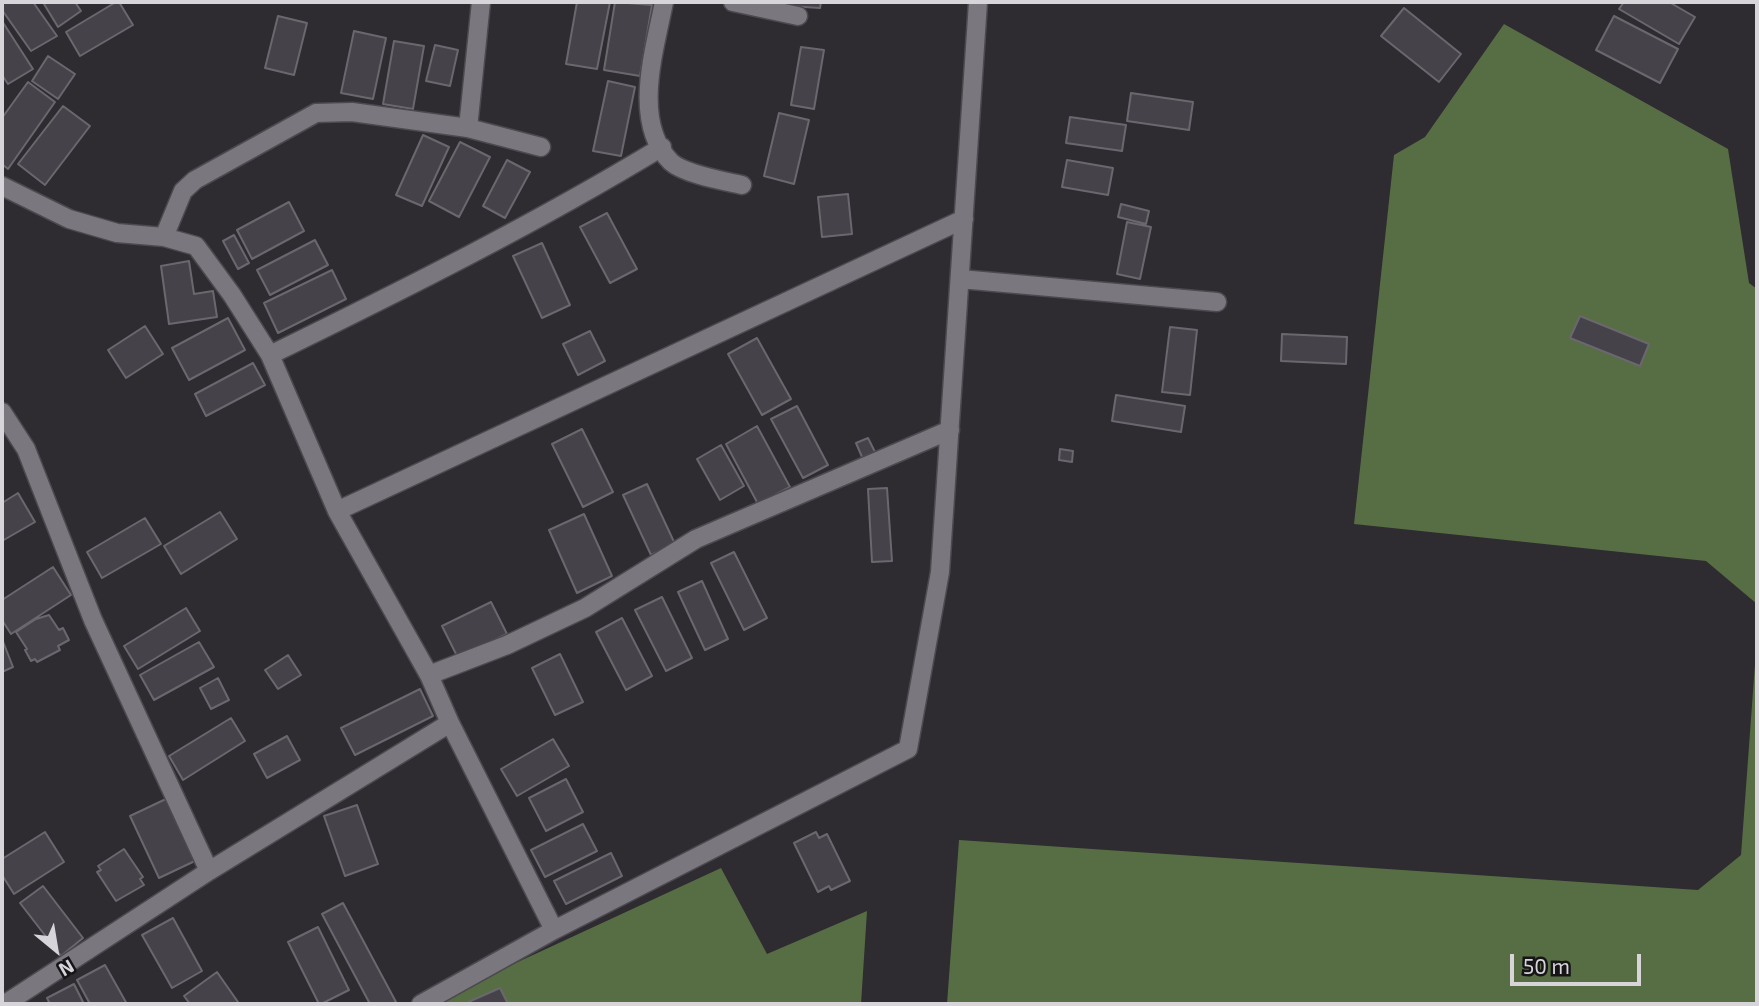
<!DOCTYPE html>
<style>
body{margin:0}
#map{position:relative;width:1759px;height:1006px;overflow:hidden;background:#2e2b31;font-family:"Exo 2",sans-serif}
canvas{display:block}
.frame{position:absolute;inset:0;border:4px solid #d7d5d9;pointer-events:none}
.north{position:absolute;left:21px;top:915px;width:70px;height:70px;-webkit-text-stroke:5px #161417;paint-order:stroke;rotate:150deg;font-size:19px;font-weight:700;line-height:28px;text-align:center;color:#d7d5d9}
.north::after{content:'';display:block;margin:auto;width:24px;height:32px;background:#d7d5d9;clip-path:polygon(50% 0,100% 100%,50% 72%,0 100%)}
.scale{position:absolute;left:1510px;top:954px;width:131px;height:32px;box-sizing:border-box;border:4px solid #d7d5d9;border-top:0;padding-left:9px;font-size:21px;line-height:24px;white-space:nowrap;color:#d7d5d9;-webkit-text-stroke:5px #161417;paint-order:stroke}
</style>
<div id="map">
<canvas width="1759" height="1006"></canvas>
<div class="frame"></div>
<div class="north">N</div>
<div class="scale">50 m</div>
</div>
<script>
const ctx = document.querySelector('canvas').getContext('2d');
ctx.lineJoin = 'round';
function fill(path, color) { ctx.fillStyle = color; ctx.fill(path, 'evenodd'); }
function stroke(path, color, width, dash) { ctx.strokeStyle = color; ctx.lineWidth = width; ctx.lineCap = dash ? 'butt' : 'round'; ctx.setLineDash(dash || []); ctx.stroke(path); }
fill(new Path2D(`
 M 1504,24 L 1728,149 L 1749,283 L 1757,289 L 1757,604 L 1706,561 L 1354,524 L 1394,155 L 1425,137 Z
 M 1757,637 L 1757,1004 L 947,1004 L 959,840 L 1698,890 L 1741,855 Z
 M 721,868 L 767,954 L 867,911 L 861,1004 L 427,1004 Z`), '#576e44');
const building = new Path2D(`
 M 2,2 L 33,2 L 57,36 L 31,51 L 2,10 Z
 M 47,2 L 75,2 L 81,11 L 58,27 L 44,4 Z
 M 116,2 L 119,2 L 133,25 L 80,56 L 66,32 Z
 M 577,2 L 610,2 L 597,69 L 566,64 Z
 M 615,2 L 652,5 L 640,76 L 604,70 Z
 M 790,2 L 821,2 L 820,8 L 789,6 Z
 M 1624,2 L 1669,2 L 1695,17 L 1679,44 L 1619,9 Z
 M 1404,8 L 1461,54 L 1439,82 L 1381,36 Z
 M 278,16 L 307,23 L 294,75 L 265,68 Z
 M 1614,16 L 1678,49 L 1660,83 L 1596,50 Z
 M 2,21 L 33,69 L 8,84 L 2,75 Z
 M 354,31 L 386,38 L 373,99 L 341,93 Z
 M 394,41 L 424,46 L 413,109 L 383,104 Z
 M 435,45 L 458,50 L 450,86 L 426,81 Z
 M 801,47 L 824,50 L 814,109 L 791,105 Z
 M 48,56 L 75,74 L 58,99 L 32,81 Z
 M 608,81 L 635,87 L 621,156 L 593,151 Z
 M 28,82 L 55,102 L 8,169 L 2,164 L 2,118 Z
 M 1131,93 L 1193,102 L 1189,130 L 1127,121 Z
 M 63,106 L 90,126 L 45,185 L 18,164 Z
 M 779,113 L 809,120 L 794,184 L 764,176 Z
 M 1070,117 L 1126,125 L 1122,151 L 1066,143 Z
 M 423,135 L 449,147 L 422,206 L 396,195 Z
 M 460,142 L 490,157 L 459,217 L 429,201 Z
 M 507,160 L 530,172 L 505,218 L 483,206 Z
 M 1067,160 L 1113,168 L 1108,195 L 1062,187 Z
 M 848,194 L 852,234 L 822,237 L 818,197 Z
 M 289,202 L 304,231 L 252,259 L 237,230 Z
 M 1121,204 L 1149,211 L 1146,224 L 1118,217 Z
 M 607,213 L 637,269 L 610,283 L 580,227 Z
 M 1127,222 L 1151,227 L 1140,279 L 1117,274 Z
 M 234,235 L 249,263 L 238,269 L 223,241 Z
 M 315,240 L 328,265 L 270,295 L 257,270 Z
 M 542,243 L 570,305 L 542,318 L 513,256 Z
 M 189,261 L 194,294 L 213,291 L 217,317 L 169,324 L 161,266 Z
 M 332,270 L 346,299 L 278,333 L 264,303 Z
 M 1580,316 L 1649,344 L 1640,366 L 1570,338 Z
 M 228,318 L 245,350 L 189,380 L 172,348 Z
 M 145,326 L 163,354 L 126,378 L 108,350 Z
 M 1170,327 L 1197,330 L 1190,395 L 1162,392 Z
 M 590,331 L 605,361 L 578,375 L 563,344 Z
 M 1282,334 L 1347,337 L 1346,364 L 1281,361 Z
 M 757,338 L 791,399 L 762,415 L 728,354 Z
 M 253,363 L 265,385 L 206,416 L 195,394 Z
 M 1116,395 L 1185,406 L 1181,432 L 1112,421 Z
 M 797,406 L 828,465 L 803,478 L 771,419 Z
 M 757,426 L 790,487 L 758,504 L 726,444 Z
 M 582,429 L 613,492 L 583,507 L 552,444 Z
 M 868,438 L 878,458 L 865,464 L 856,443 Z
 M 721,445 L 744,486 L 720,500 L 697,459 Z
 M 1060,449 L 1073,451 L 1072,462 L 1059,460 Z
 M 647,484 L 675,544 L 651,555 L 623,495 Z
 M 887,488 L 892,561 L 872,562 L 868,489 Z
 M 18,493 L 35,522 L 2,541 L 2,503 Z
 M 220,512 L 237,539 L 181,574 L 164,546 Z
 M 584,514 L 612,576 L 577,593 L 549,530 Z
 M 145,518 L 161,544 L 102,578 L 87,552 Z
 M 734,552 L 767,618 L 744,630 L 711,563 Z
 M 53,567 L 71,595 L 11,634 L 2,620 L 2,600 Z
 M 702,581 L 728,639 L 705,650 L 678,592 Z
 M 662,597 L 692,658 L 666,671 L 635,610 Z
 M 491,602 L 507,634 L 458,658 L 442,626 Z
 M 186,608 L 200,631 L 138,669 L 124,646 Z
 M 49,615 L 59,630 L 63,628 L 69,640 L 58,646 L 60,650 L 37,662 L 35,659 L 31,661 L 25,650 L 27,649 L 16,632 L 36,619 Z
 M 622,618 L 652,676 L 626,690 L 596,632 Z
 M 2,639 L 13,667 L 2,672 Z
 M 199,642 L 214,667 L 154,700 L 140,675 Z
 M 560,654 L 583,702 L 555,715 L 532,668 Z
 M 288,655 L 301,675 L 278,689 L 265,670 Z
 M 218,678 L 229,700 L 211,709 L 200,688 Z
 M 420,689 L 433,716 L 355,755 L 341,728 Z
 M 231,718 L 245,741 L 183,780 L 169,756 Z
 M 287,736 L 300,760 L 267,778 L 254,754 Z
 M 553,739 L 569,766 L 517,796 L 501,769 Z
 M 566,779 L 583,812 L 546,831 L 529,798 Z
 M 168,798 L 197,860 L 159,878 L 130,816 Z
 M 357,805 L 378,864 L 345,876 L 324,816 Z
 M 583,824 L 597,851 L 545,877 L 531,850 Z
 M 45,832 L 64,862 L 14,894 L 2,875 L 2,859 Z
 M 816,832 L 819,838 L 827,834 L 850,881 L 831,890 L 829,886 L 818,892 L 794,843 Z
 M 124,849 L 143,877 L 140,879 L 144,885 L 116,901 L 97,872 L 101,870 L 98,866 Z
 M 611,853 L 622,876 L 566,904 L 554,881 Z
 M 43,886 L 83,938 L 61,956 L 20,903 Z
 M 343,903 L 396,1002 L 392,1004 L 370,1004 L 322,914 Z
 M 173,918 L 202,971 L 172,988 L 142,935 Z
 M 318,927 L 349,990 L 321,1004 L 319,1004 L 288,942 Z
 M 105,965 L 127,1004 L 90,1004 L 77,980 Z
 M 217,972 L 238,1002 L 235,1004 L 190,1004 L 184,996 Z
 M 74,984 L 84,1004 L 50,1004 L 47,998 Z
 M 500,988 L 508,1004 L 467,1004 L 466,1003 Z`);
fill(building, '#464249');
stroke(building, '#6b676f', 2);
const minor = new Path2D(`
 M 664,2 C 655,49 631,122 671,162 C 684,174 724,181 742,185
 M 733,2 L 798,16
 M 468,128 L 481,2
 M 2,186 L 69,219 L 117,233 L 164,237 L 196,246 L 232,295 L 270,355 L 337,511 L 429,675 L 450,723 L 554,930
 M 164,237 L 183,191 L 195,180 L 316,113 L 352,112 L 468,128 L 541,147
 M 960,279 L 1217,302
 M 270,355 C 403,290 535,224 662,147
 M 2,412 L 26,449 L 93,620 L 209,871
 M 337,511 L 964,219
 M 429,675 L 507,645 L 585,608 L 696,539 L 950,430
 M 5,1004 L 209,871 L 450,723
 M 421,1004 L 554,930 L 908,749 L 940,572 L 978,2`);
stroke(minor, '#4c494f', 21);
stroke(minor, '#7b777f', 18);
</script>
